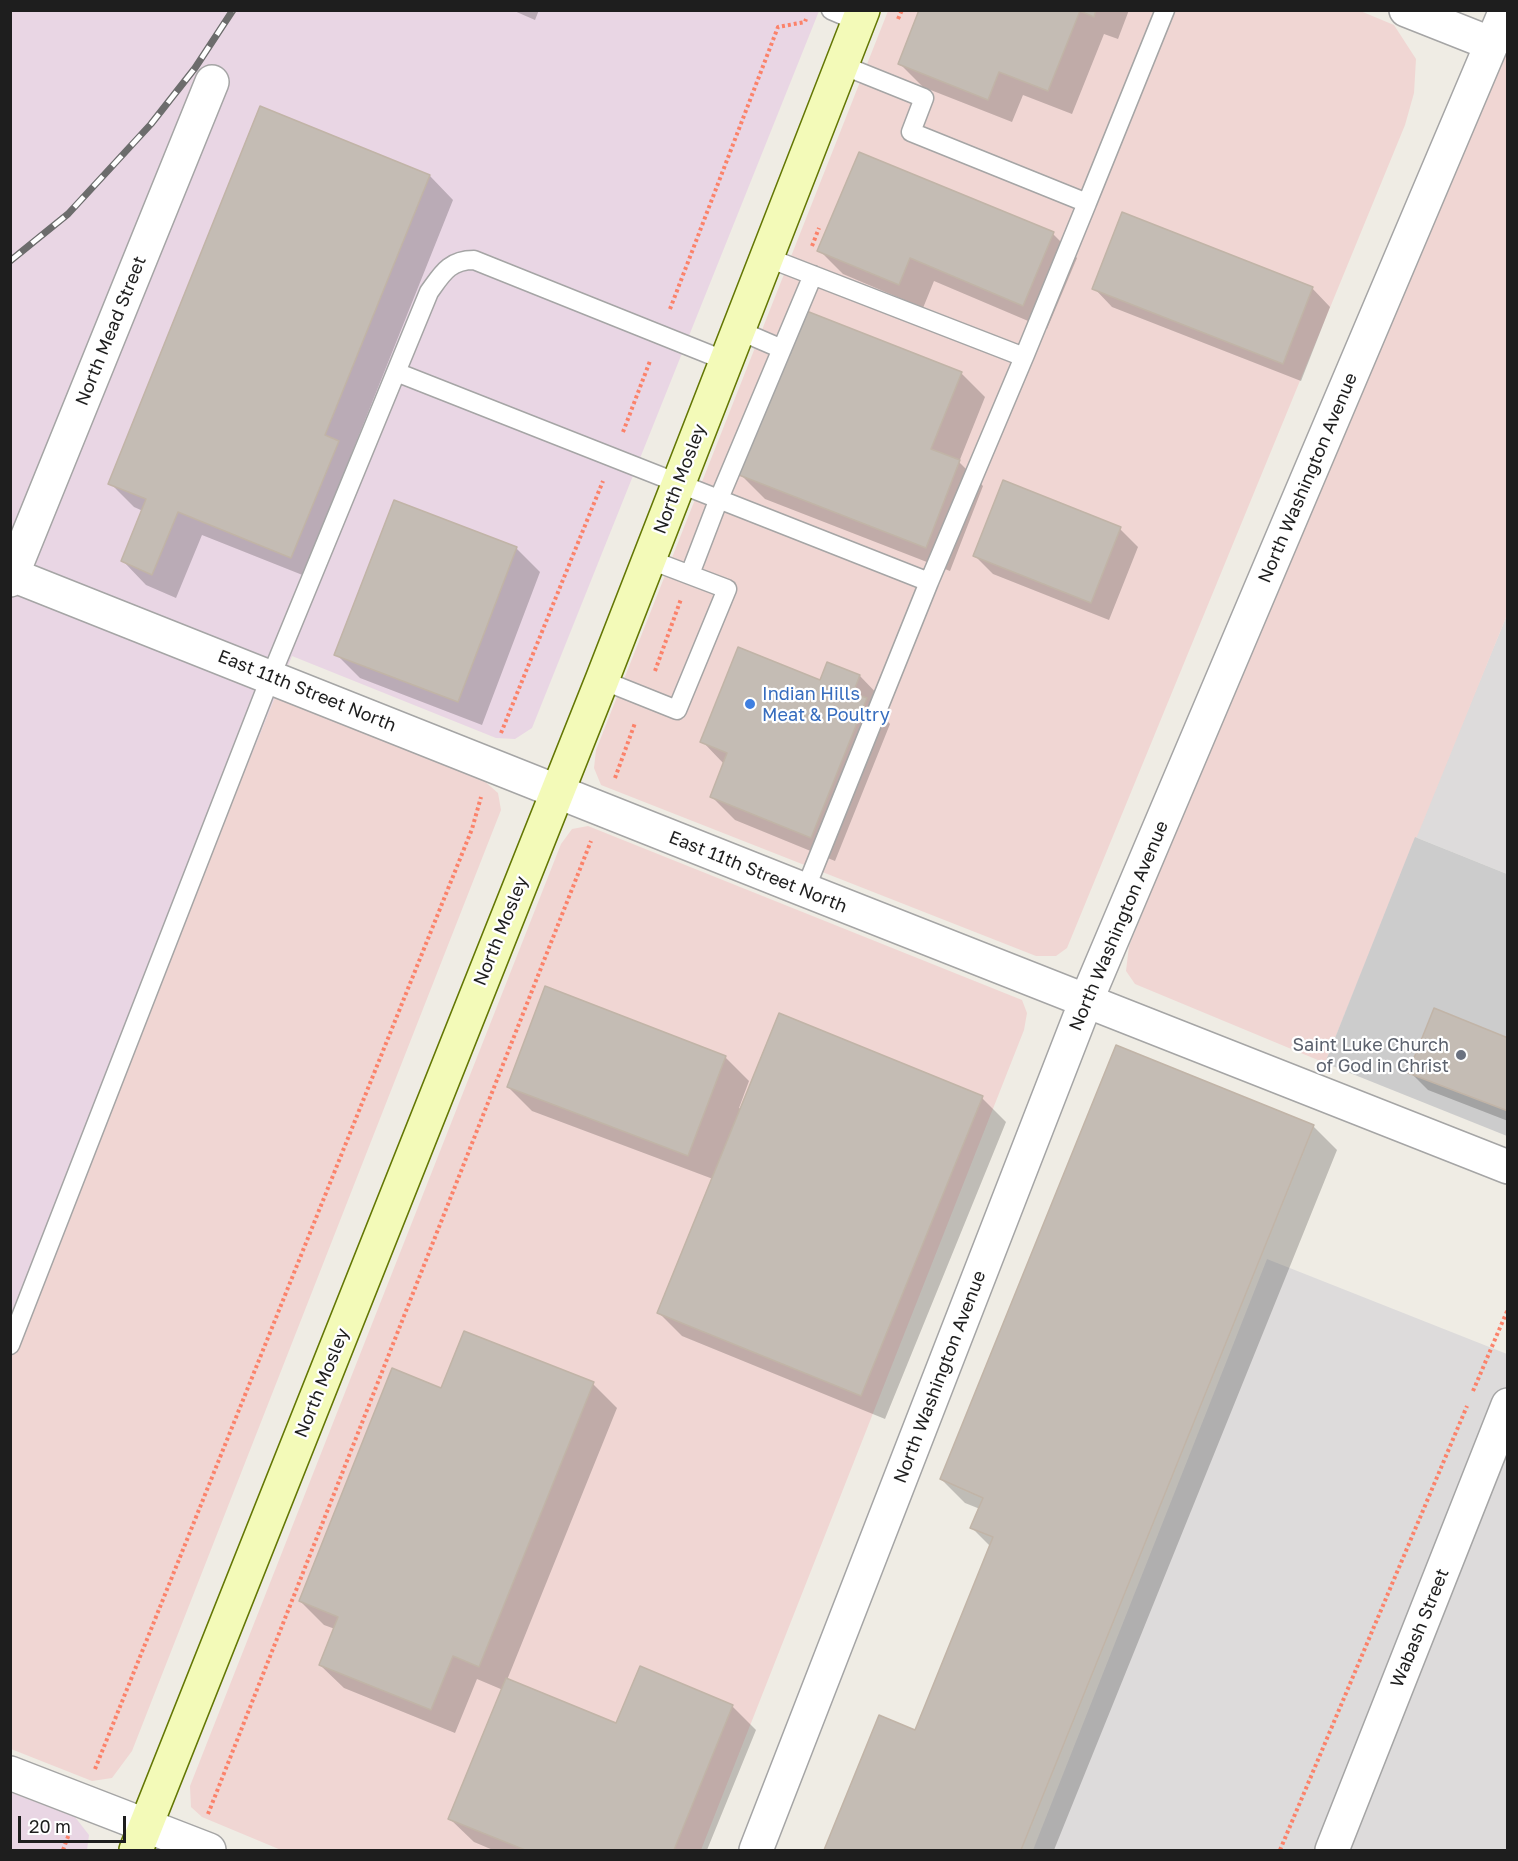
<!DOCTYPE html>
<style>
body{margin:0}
#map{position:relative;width:1518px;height:1861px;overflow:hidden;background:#efece4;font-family:"Golos Text",sans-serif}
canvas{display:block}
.frame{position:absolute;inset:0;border:12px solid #1e1e1e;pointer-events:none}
.scale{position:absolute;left:18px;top:1816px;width:108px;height:27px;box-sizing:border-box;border:3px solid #1e1e1e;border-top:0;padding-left:8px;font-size:18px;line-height:21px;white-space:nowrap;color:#1e1e1e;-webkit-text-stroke:4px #fff;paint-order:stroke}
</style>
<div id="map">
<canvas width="1518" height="1861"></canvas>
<div class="frame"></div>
<div class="scale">20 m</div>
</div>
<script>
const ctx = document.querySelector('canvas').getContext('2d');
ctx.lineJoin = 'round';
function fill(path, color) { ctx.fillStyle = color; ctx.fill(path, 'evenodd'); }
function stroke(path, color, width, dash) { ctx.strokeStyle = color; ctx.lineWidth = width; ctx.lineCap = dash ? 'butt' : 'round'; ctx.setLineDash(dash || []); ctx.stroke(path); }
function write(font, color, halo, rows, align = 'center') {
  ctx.font = font + ' "Golos Text",sans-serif'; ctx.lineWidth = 4.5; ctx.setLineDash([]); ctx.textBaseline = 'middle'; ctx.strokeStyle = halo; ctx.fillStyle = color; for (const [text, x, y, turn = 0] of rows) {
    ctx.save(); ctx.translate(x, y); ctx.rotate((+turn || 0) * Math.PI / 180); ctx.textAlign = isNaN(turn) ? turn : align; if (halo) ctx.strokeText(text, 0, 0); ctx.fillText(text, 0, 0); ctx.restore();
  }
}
fill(new Path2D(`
 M 1507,615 L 1507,874 L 1415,837 Z
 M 1267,1259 L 1507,1354 L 1507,1850 L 1033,1850 Z`), '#dddbdb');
fill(new Path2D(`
 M 1358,10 L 1394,25 L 1416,59 L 1414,93 L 1405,125 L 1067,948 L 1056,956 L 1036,956 L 601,785 L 594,768 L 596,750 L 888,11 Z
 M 1507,23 L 1507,615 L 1325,1063 L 1135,984 L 1126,971 L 1129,946 Z
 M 275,697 L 482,779 L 498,793 L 501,810 L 132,1751 L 112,1778 L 92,1781 L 11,1749 L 10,1341 Z
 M 588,826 L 1022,1000 L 1027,1013 L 1024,1030 L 701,1850 L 281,1850 L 202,1817 L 191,1807 L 190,1786 L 561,844 L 572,829 Z`), '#f0d6d3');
fill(new Path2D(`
 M 11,11 L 819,11 L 532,728 L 515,739 L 496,738 L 292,656 L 11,1341 Z
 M 10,1792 L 75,1817 L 89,1835 L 87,1850 L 11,1850 Z`), '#e9d6e4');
fill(new Path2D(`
 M 1415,837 L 1507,874 L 1507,1136 L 1325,1063 Z`), '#ccc');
fill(new Path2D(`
 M 512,10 L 539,10 L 535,20 Z
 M 920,10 L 1129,10 L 1118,39 L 1104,34 L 1072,114 L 1023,95 L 1012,122 L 923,87 L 899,63 Z
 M 261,108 L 430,176 L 453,200 L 351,455 L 362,466 L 315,580 L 202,535 L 176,598 L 146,585 L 123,561 L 143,511 L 134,507 L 110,483 Z
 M 1053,234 L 1077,258 L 1047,329 L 934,281 L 923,308 L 843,274 L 819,250 Z
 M 1094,288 L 1312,288 L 1330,307 L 1301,381 L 1112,307 Z
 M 961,373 L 985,397 L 959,462 L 983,486 L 950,571 L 765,499 L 741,475 Z
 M 395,502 L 517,549 L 540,572 L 482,725 L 360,678 L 336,654 Z
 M 1120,529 L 1138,547 L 1109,620 L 993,574 L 975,556 Z
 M 860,676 L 883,700 L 879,712 L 890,724 L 835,861 L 735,820 L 711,796 L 724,764 L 702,741 L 821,682 Z
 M 1508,1039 L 1508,1121 L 1428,1090 L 1410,1072 Z
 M 1116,1047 L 1314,1127 L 1337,1150 L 1054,1850 L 826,1850 L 880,1717 L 916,1732 L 991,1547 L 972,1528 L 980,1509 L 965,1503 L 941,1479 Z
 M 725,1057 L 749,1081 L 739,1108 L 741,1109 L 982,1098 L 1006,1122 L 885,1419 L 682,1336 L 658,1312 L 713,1179 L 532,1111 L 508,1087 Z
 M 593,1384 L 617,1408 L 507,1680 L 617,1725 L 732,1706 L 756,1730 L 707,1850 L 493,1850 L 474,1842 L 450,1819 L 503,1690 L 477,1679 L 455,1733 L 344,1688 L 320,1665 L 335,1629 L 324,1625 L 300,1601 L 442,1390 Z`), '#0003');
const building = new Path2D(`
 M 919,10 L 1096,10 L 1094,17 L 1080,11 L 1048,91 L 999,72 L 988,100 L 898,64 Z
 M 260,106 L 430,175 L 325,435 L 339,441 L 291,558 L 178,512 L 152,575 L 121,561 L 146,499 L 108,484 Z
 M 859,152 L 1054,232 L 1023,306 L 910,258 L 899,285 L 817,251 Z
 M 1122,212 L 1313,287 L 1283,364 L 1092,289 Z
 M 804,310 L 962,372 L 931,449 L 960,460 L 926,548 L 739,475 Z
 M 1003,480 L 1121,527 L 1091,603 L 973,556 Z
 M 394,500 L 517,547 L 458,702 L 334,655 Z
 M 738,647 L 820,680 L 827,662 L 860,675 L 853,693 L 867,698 L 811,838 L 710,797 L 727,753 L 700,742 Z
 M 545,986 L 726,1056 L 688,1156 L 507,1087 Z
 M 1434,1008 L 1508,1038 L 1508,1111 L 1408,1073 Z
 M 779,1013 L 983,1096 L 861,1396 L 657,1313 Z
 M 1116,1045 L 1314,1125 L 1021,1850 L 824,1850 L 879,1715 L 915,1730 L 993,1537 L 970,1528 L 983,1498 L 940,1479 Z
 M 464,1331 L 594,1382 L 479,1667 L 453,1656 L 431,1710 L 319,1665 L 338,1617 L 299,1601 L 392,1368 L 441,1388 Z
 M 640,1666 L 733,1705 L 674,1850 L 525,1850 L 448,1819 L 506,1678 L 616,1723 Z`);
fill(building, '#c4bcb4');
stroke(building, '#c1b4a7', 1.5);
const lane = new Path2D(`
 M 831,10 L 859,22
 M 842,65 L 924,98 L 911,132 L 1087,203 L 1024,357
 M 1087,203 L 1165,10
 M 738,330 L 782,349
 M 396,372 L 929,582 L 1024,357 L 766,257
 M 690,574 L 718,501 L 813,275
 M 602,680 L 677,710 L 727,589 L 648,559
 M 805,890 L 929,582
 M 10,1345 L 271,676 L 429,292 C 442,274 449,260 474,260 L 726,361`);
const street = new Path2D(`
 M 1406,10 L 1492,44
 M 10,574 L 805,890 L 1508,1167
 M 10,580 L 212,82
 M 10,1773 L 209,1850
 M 756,1850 L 1086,1001 L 1506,10
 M 1332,1850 L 1508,1405`);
const secondary = new Path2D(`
 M 136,1850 L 602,680 L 863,10`);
stroke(lane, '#a5a5a5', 21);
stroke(street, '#a5a5a5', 36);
stroke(secondary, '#637704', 36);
stroke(new Path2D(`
 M 898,19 L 902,10
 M 812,246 L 819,228
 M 670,309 L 778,27 L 805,22 L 806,19
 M 623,432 L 650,361
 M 655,671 L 681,599
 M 501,733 L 603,481
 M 615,778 L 635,723
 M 1473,1391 L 1508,1309
 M 95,1769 L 472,829 L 481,797
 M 208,1814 L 591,841
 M 63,1850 L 69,1834
 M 1280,1850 L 1467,1406`), '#fb826a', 4, [3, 3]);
stroke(lane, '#fff', 18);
stroke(street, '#fff', 33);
stroke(secondary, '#f3fab8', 33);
const rail = new Path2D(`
 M 10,261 L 68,214 L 151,124 L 195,68 L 233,10`);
stroke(rail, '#6c6c6c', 7);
stroke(rail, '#fff', 4.5, [14]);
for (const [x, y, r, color] of [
 [750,704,6,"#3f7fe0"],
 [1461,1055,6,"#6b7280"]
]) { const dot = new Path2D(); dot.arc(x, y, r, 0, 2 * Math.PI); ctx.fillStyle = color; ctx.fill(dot); stroke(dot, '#fff', 2); }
write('18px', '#1e1e1e', '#fff', [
 ["North Mead Street",111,331,-68],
 ["North Washington Avenue",1308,478,-67],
 ["North Mosley",680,479,-69],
 ["East 11th Street North",307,691,22],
 ["East 11th Street North",758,872,22],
 ["North Washington Avenue",1119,926,-67],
 ["North Mosley",501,931,-68],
 ["North Washington Avenue",940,1377,-69],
 ["North Mosley",322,1383,-68],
 ["Wabash Street",1420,1628,-68]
]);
write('18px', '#366cbe', '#fff', [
 ["Indian Hills",762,694],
 ["Meat & Poultry",762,715]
], 'left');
write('18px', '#5b616d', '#fff', [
 ["Saint Luke Church",1449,1045],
 ["of God in Christ",1449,1066]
], 'right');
</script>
